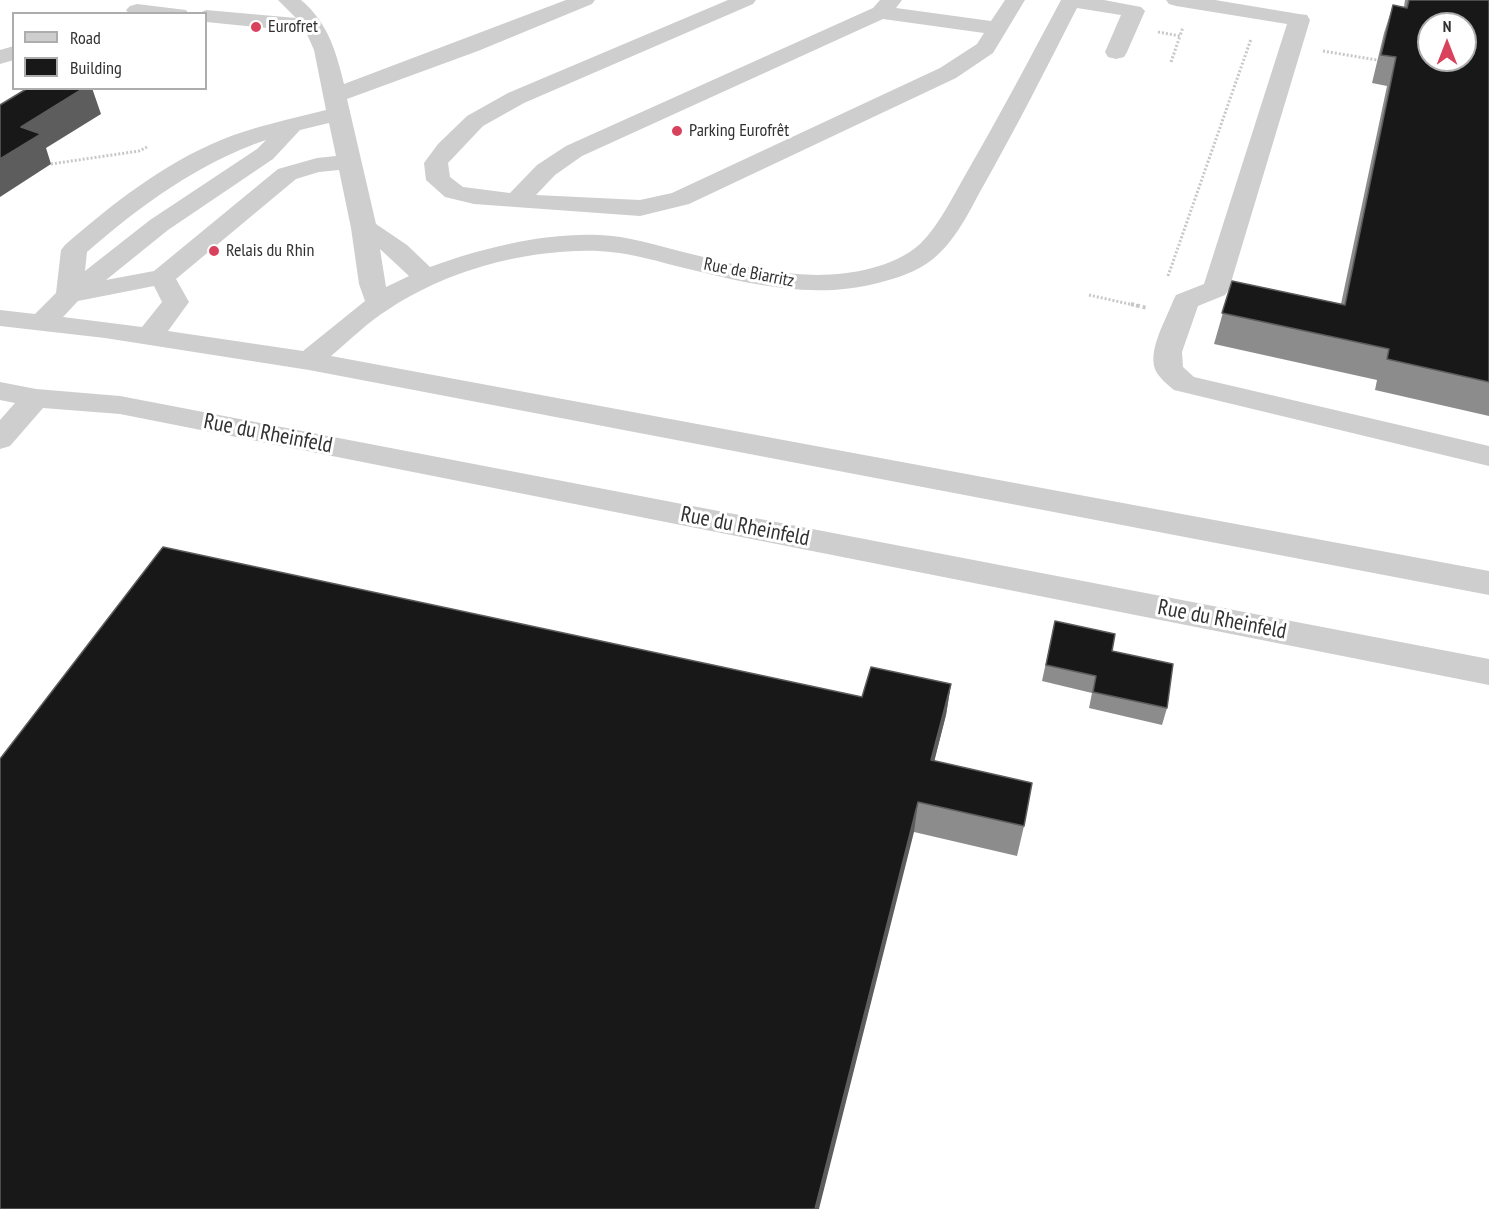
<!DOCTYPE html>
<meta charset="utf-8">
<style>
body{margin:0}
#map{position:relative;width:1489px;height:1209px;overflow:hidden;background:#fff;font-family:"PT Sans Narrow",sans-serif}
canvas{display:block}
.legend{position:absolute;left:12px;top:12px;width:195px;height:78px;box-sizing:border-box;background:#fff;border:2px solid #adadad;margin:0;padding:8px 10px;list-style:none;font-size:18px;color:#313131}
.legend li{display:flex;align-items:center;gap:12px;height:30px}
.legend b{width:30px;border:2px solid #adadad}
.north{position:absolute;left:1417px;top:12px;width:60px;height:60px;box-sizing:border-box;background:#fff;border:2px solid #adadad;border-radius:50%;rotate:0deg;font-size:16px;font-weight:700;line-height:24px;text-align:center;color:#313131}
.north::after{content:'';display:block;margin:auto;width:21px;height:27px;background:#d9425c;clip-path:polygon(50% 0,100% 100%,50% 72%,0 100%)}
</style>
<div id="map">
<canvas width="1489" height="1209"></canvas>
<ul class="legend">
<li><b style="height:8px;background:#cecece"></b>Road</li>
<li><b style="height:16px;background:#181818"></b>Building</li>
</ul>
<div class="north">N</div>
</div>
<script>
const ctx = document.querySelector('canvas').getContext('2d');
ctx.lineJoin = 'round';
function stroke(path, color, width, dash) { ctx.strokeStyle = color; ctx.lineWidth = width; ctx.lineCap = dash ? 'butt' : 'round'; ctx.setLineDash(dash || []); ctx.stroke(path); }
function fill(path, color) { ctx.fillStyle = color; ctx.fill(path, 'evenodd'); }
function write(font, color, halo, rows, align = 'center') {
  ctx.font = font + ' "PT Sans Narrow",sans-serif'; ctx.lineWidth = 6; ctx.setLineDash([]); ctx.textBaseline = 'middle'; ctx.strokeStyle = halo; ctx.fillStyle = color; for (const [text, x, y, turn = 0] of rows) {
    ctx.save(); ctx.translate(x, y); ctx.rotate((+turn || 0) * Math.PI / 180); ctx.textAlign = isNaN(turn) ? turn : align; if (halo) ctx.strokeText(text, 0, 0); ctx.fillText(text, 0, 0); ctx.restore();
  }
}
stroke(new Path2D(`
 M 1158,32 L 1180,36 L 1183,27
 M 1323,51 L 1377,60
 M 1171,62 L 1180,36
 M 51,164 L 139,151 L 147,147
 M 1168,276 L 1251,39
 M 1089,295 L 1138,306`), '#c8c8c8', 3, [2, 2]);
stroke(new Path2D(`
 M 1131,304 L 1147,308`), '#c8c8c8', 4, [3, 3]);
fill(new Path2D(`
 M 278,0 L 301,0 C 328,23 336,51 344,84 L 566,0 L 595,0 L 592,4 L 478,51 L 347,99 L 376,224 L 407,245 L 430,267 C 483,248 542,233 599,235 C 628,236 655,245 683,252 C 744,267 809,285 872,268 C 888,264 907,256 920,244 C 940,224 953,196 967,172 C 1000,115 1030,58 1061,0 L 1104,0 L 1141,7 L 1145,11 L 1127,52 L 1124,57 L 1116,59 L 1108,57 L 1105,52 L 1121,15 L 1077,8 C 1046,69 1015,130 981,190 C 968,214 955,241 933,259 C 917,272 897,278 878,283 C 810,301 742,282 676,266 C 650,259 624,252 598,251 C 527,249 448,270 389,309 C 368,322 350,340 331,356 L 1489,571 L 1489,595 L 309,370 L 105,338 L 0,326 L 0,310 L 35,314 L 56,293 L 61,250 L 65,245 C 112,204 163,164 221,140 C 255,126 291,119 326,110 L 314,50 L 306,32 L 206,22 L 206,14 L 197,14 L 206,10 L 296,18 ZM 329,123 L 336,156 L 317,158 L 278,169 L 154,271 L 106,280 L 168,230 L 273,159 L 300,130 ZM 266,140 L 257,149 L 150,220 L 85,271 L 87,252 C 140,206 198,163 266,140 ZM 339,170 L 351,228 L 359,284 L 365,301 L 303,351 L 168,331 L 189,302 L 176,279 L 296,179 L 319,172 ZM 380,249 L 409,276 L 386,287 ZM 154,286 L 162,302 L 142,327 L 63,317 L 78,301 Z
 M 728,0 L 756,0 L 753,4 L 524,103 L 483,126 L 448,163 L 450,177 L 463,187 L 510,193 L 537,165 L 566,146 L 873,8 L 880,0 L 902,0 L 896,8 L 991,21 L 1005,0 L 1025,0 L 993,53 L 956,78 L 689,204 L 640,216 L 474,204 L 445,197 L 426,180 L 424,163 L 438,144 L 467,116 L 508,93 ZM 883,19 L 984,33 L 977,44 L 940,68 L 672,193 L 640,200 L 536,195 L 555,175 L 582,156 Z
 M 1166,0 L 1215,0 L 1299,14 L 1307,15 L 1310,20 L 1229,289 L 1225,295 L 1198,306 L 1182,352 L 1183,367 L 1194,377 L 1489,446 L 1489,466 L 1174,390 C 1168,385 1158,377 1155,369 C 1148,349 1166,320 1173,301 L 1176,295 L 1204,284 L 1287,24 L 1176,6 L 1169,4 Z
 M 137,4 L 186,10 L 189,14 L 129,14 L 126,10 L 130,6 Z
 M 14,46 L 14,60 L 0,64 L 0,50 Z
 M 0,382 L 36,389 L 120,396 L 1489,659 L 1489,685 L 120,414 L 43,408 L 10,446 L 0,449 L 0,420 L 15,403 L 0,400 Z`), '#cecece');
fill(new Path2D(`
 M 1405,0 L 1489,0 L 1489,416 L 1375,390 L 1377,380 L 1214,344 L 1232,281 L 1341,304 L 1387,86 L 1372,83 L 1384,33 L 1393,5 L 1404,7 Z
 M 1055,621 L 1112,651 L 1167,708 L 1162,725 L 1089,708 L 1092,693 L 1042,681 Z
 M 951,684 L 946,715 L 934,761 L 1024,826 L 1017,856 L 914,832 L 862,697 Z`), '#8c8c8c');
fill(new Path2D(`
 M 84,88 L 92,88 L 101,114 L 46,148 L 51,164 L 0,197 L 0,159 L 21,127 Z
 M 951,684 L 946,715 L 927,790 L 931,760 Z
 M 918,802 L 914,832 L 819,1209 L 815,1209 Z`), '#5d5d5d');
const building = new Path2D(`
 M 1409,0 L 1489,0 L 1489,382 L 1387,359 L 1389,349 L 1222,313 L 1232,281 L 1345,305 L 1396,57 L 1381,55 L 1393,5 L 1407,8 ZM 1429,24 L 1465,24 L 1465,60 L 1429,60 Z
 M 28,88 L 84,88 L 21,127 L 41,134 L 0,159 L 0,105 Z
 M 163,547 L 862,697 L 871,667 L 951,684 L 931,760 L 1032,783 L 1024,826 L 918,802 L 815,1209 L 0,1209 L 0,759 Z
 M 1055,621 L 1115,634 L 1112,651 L 1173,664 L 1167,708 L 1093,692 L 1096,676 L 1046,665 Z`);
fill(building, '#181818');
stroke(building, '#5d5d5d', 1.5);
for (const [x, y, r, color] of [
 [256,27,6,"#d9425c"],
 [677,131,6,"#d9425c"],
 [214,251,6,"#d9425c"]
]) { const dot = new Path2D(); dot.arc(x, y, r, 0, 2 * Math.PI); ctx.fillStyle = color; ctx.fill(dot); stroke(dot, '#fff', 2); }
write('18px', '#313131', '#fff', [
 ["Eurofret",268,27],
 ["Parking Eurofrêt",689,131],
 ["Relais du Rhin",226,251]
], 'left');
write('18px', '#313131', '#fff', [
 ["Rue de Biarritz",749,273,11]
]);
write('22px', '#313131', '#fff', [
 ["Rue du Rheinfeld",268,434,11],
 ["Rue du Rheinfeld",745,527,11],
 ["Rue du Rheinfeld",1222,620,11]
]);
</script>
